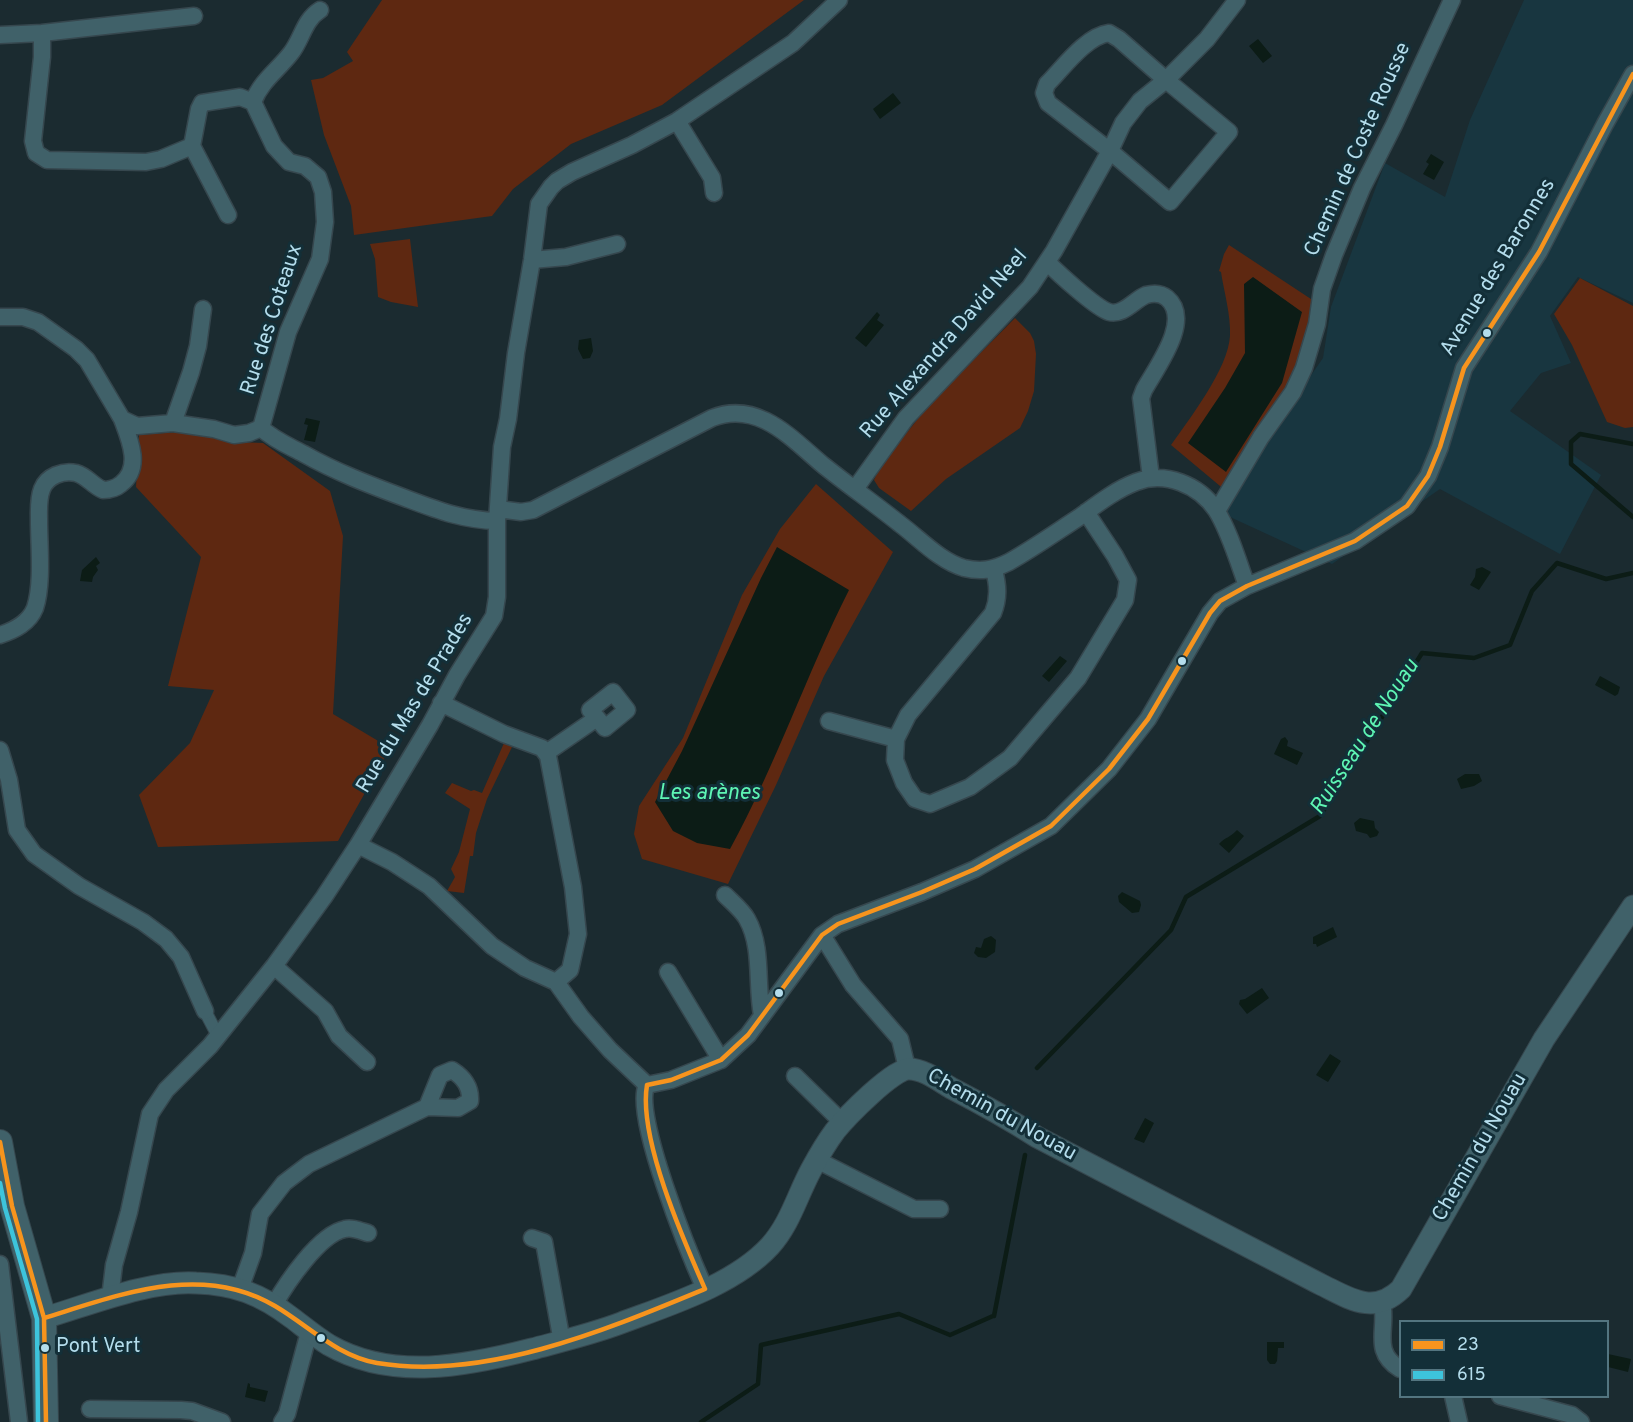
<!DOCTYPE html>
<meta charset="utf-8">
<style>
body{margin:0}
#map{position:relative;width:1633px;height:1422px;overflow:hidden;background:#1b2b30;font-family:Overpass,sans-serif}
canvas{display:block}
.legend{position:absolute;left:1399px;top:1320px;width:210px;height:78px;box-sizing:border-box;background:#132f38;border:2px solid #537580;margin:0;padding:8px 10px;list-style:none;font-size:18px;color:#b4ddec}
.legend li{display:flex;align-items:center;gap:12px;height:30px}
.legend b{width:30px;border:2px solid #537580}
</style>
<div id="map">
<canvas width="1633" height="1422"></canvas>
<ul class="legend">
<li><b style="height:8px;background:#f7941d"></b>23</li>
<li><b style="height:8px;background:#3dc4dc"></b>615</li>
</ul>
</div>
<script>
const ctx = document.querySelector('canvas').getContext('2d');
ctx.lineJoin = 'round';
function fill(path, color) { ctx.fillStyle = color; ctx.fill(path, 'evenodd'); }
function stroke(path, color, width, dash) { ctx.strokeStyle = color; ctx.lineWidth = width; ctx.lineCap = dash ? 'butt' : 'round'; ctx.setLineDash(dash || []); ctx.stroke(path); }
function write(font, color, halo, rows, align = 'center') {
  ctx.font = font + ' Overpass,sans-serif'; ctx.lineWidth = 6; ctx.setLineDash([]); ctx.textBaseline = 'middle'; ctx.strokeStyle = halo; ctx.fillStyle = color; for (const [text, x, y, turn = 0] of rows) {
    ctx.save(); ctx.translate(x, y); ctx.rotate((+turn || 0) * Math.PI / 180); ctx.textAlign = isNaN(turn) ? turn : align; if (halo) ctx.strokeText(text, 0, 0); ctx.fillText(text, 0, 0); ctx.restore();
  }
}
fill(new Path2D(`
 M 1524,0 L 1633,0 L 1633,303 L 1578,277 L 1550,316 L 1571,363 L 1541,373 L 1510,411 L 1601,475 L 1560,554 L 1440,489 L 1332,564 L 1217,511 L 1323,358 L 1331,307 L 1385,163 L 1445,197 L 1470,120 Z`), '#183640');
fill(new Path2D(`
 M 382,0 L 804,0 L 662,105 L 571,144 L 513,189 L 492,216 L 354,235 L 351,206 L 324,135 L 311,80 L 323,78 L 353,61 L 347,52 Z
 M 410,239 L 418,307 L 391,302 L 378,297 L 375,259 L 370,244 Z
 M 1229,245 L 1314,301 L 1308,338 L 1295,375 L 1226,491 L 1171,445 C 1190,418 1228,369 1230,336 C 1231,315 1224,292 1221,272 L 1219,271 L 1224,254 Z
 M 1580,278 L 1633,306 L 1633,427 L 1625,428 L 1607,422 L 1572,345 L 1554,314 Z
 M 1015,318 L 1030,333 L 1034,341 L 1036,354 L 1034,391 L 1028,411 L 1020,428 L 946,479 L 911,511 L 879,488 L 874,480 L 880,466 L 929,405 Z
 M 178,432 L 237,442 L 263,443 L 330,491 L 343,536 L 333,714 L 390,748 L 338,841 L 158,847 L 139,795 L 190,743 L 214,690 L 168,686 L 201,557 L 136,487 L 139,435 Z
 M 816,484 L 893,552 L 824,676 L 776,785 L 728,884 L 642,859 L 634,834 L 639,806 L 683,738 L 742,595 L 780,529 Z
 M 504,743 L 512,747 L 487,799 L 476,833 L 473,856 L 470,856 L 464,893 L 447,891 L 455,877 L 451,869 L 459,852 L 470,809 L 445,793 L 452,783 L 471,791 L 474,790 L 482,793 Z`), '#5e2811');
fill(new Path2D(`
 M 1258,39 L 1272,56 L 1263,63 L 1249,46 Z
 M 893,93 L 901,103 L 880,119 L 873,109 Z
 M 1431,154 L 1444,162 L 1434,180 L 1423,174 L 1429,164 L 1426,162 Z
 M 1253,277 L 1302,312 L 1282,383 L 1226,472 L 1188,443 L 1225,388 L 1245,353 L 1244,284 Z
 M 877,312 L 880,315 L 877,320 L 884,325 L 866,347 L 855,338 Z
 M 591,338 L 593,351 L 590,358 L 583,359 L 578,349 L 579,340 Z
 M 306,418 L 320,421 L 315,442 L 304,440 L 308,425 L 304,424 Z
 M 777,547 L 849,590 C 806,675 776,765 730,849 L 697,843 L 673,831 L 655,802 L 682,751 L 761,578 Z
 M 96,557 L 100,563 L 96,566 L 98,570 L 93,577 L 92,582 L 80,581 L 82,570 Z
 M 1482,567 L 1491,572 L 1479,590 L 1470,585 L 1475,577 L 1476,569 Z
 M 1060,656 L 1067,661 L 1049,682 L 1042,676 Z
 M 1600,676 L 1620,687 L 1618,694 L 1615,696 L 1595,685 Z
 M 1285,737 L 1288,741 L 1287,746 L 1303,753 L 1297,765 L 1274,754 L 1281,739 Z
 M 1465,774 L 1479,774 L 1482,781 L 1474,786 L 1461,789 L 1457,779 Z
 M 1360,818 L 1374,821 L 1375,828 L 1379,832 L 1377,836 L 1370,838 L 1367,834 L 1356,831 L 1354,823 Z
 M 1237,830 L 1244,836 L 1229,853 L 1219,844 C 1225,837 1230,838 1237,830 Z
 M 1122,892 L 1140,901 L 1141,905 L 1139,912 L 1132,913 L 1119,902 L 1118,896 Z
 M 1333,927 L 1337,937 L 1317,947 L 1316,944 L 1313,944 L 1313,937 Z
 M 991,936 L 996,940 L 995,952 L 986,958 L 978,957 L 974,953 L 976,947 L 981,948 L 984,939 Z
 M 1262,988 L 1269,998 L 1247,1014 L 1239,1004 L 1240,1000 L 1245,999 Z
 M 1330,1054 L 1341,1061 L 1328,1082 L 1316,1075 Z
 M 1145,1118 L 1154,1123 L 1144,1143 L 1134,1139 Z
 M 1267,1342 L 1284,1342 L 1284,1348 L 1278,1348 L 1277,1361 L 1275,1364 L 1270,1364 L 1267,1360 Z
 M 1608,1354 L 1631,1359 L 1628,1372 L 1608,1367 Z
 M 248,1383 L 250,1384 L 250,1387 L 268,1391 L 265,1402 L 245,1397 Z`), '#0c1c16');
stroke(new Path2D(`
 M 1633,444 L 1580,434 L 1571,442 L 1571,464 L 1633,517
 M 1037,1068 L 1171,930 L 1186,897 L 1320,816 L 1422,653 L 1474,658 L 1510,645 L 1532,591 L 1557,563 L 1606,579 L 1633,573
 M 994,1316 L 1025,1155
 M 701,1422 L 758,1384 L 761,1345 L 899,1314 L 950,1335 L 993,1316`), '#0c1c16', 4.5);
const pedestrian = new Path2D(`
 M 205,1011 L 218,1036`);
const minor = new Path2D(`
 M 42,33 L 194,16
 M 1109,33 L 1119,39 L 1166,80 L 1229,132 L 1170,202 L 1110,151 L 1048,103 L 1044,93 L 1047,84 C 1063,68 1086,36 1109,33 Z
 M 0,35 L 42,33 L 42,57 L 33,141 L 36,153 L 47,160 L 146,162 L 161,159 L 192,146 L 199,109 L 202,103 L 240,97 L 253,102 L 274,146 L 289,162 L 305,166 L 318,177 L 323,192 L 325,222 L 320,259 L 288,332 L 261,428
 M 253,102 C 261,81 278,70 291,53 C 302,39 304,20 320,10
 M 677,121 L 712,178 L 714,193
 M 192,146 L 228,215
 M 532,260 L 566,257 L 617,244
 M 1047,262 C 1058,273 1096,308 1109,312 C 1123,316 1134,300 1146,295 C 1153,293 1161,293 1167,298 C 1193,320 1156,368 1144,390 L 1141,398 L 1151,478
 M 0,317 L 23,317 L 38,322 L 76,349 L 87,360 L 122,419 L 137,426 L 173,423 L 214,429 L 234,435 L 249,433 L 261,428
 M 173,423 L 191,372 L 198,346 L 203,309
 M 261,428 C 274,440 289,446 304,454 C 336,472 370,485 405,498 C 437,510 462,520 497,521
 M 855,489 L 906,418 L 1030,287 L 1054,251 L 1110,151 L 1123,123 L 1140,101 L 1166,80 L 1207,39 L 1237,0
 M 498,509 L 521,512 L 533,510 L 712,418 C 758,400 791,438 823,465 C 848,485 875,504 900,524 C 920,539 940,561 964,568 C 981,572 993,570 1009,562 C 1032,549 1055,533 1078,518 C 1096,505 1115,490 1136,482 C 1166,471 1199,485 1216,510 C 1229,530 1239,564 1247,586
 M 1217,511 L 1261,437 L 1293,392 L 1304,368 L 1317,324 L 1322,289 L 1334,255 L 1362,188 L 1394,125 L 1452,0
 M 994,570 C 998,585 999,598 993,613 L 908,715 L 896,739 L 895,760 L 904,783 L 915,799 L 930,804 L 970,787 L 1010,758 L 1078,678 L 1125,600 L 1128,580 L 1115,556 L 1086,512
 M 0,635 C 15,630 29,623 35,608 C 43,584 39,546 39,521 C 39,510 38,499 42,489 C 47,476 63,470 76,473 C 87,476 93,486 103,490 C 110,490 115,489 121,484 C 142,468 130,440 122,419
 M 441,703 L 504,734 L 542,748 L 548,756 L 573,887 L 578,934 L 570,970 L 556,982
 M 829,721 L 896,739
 M 0,750 L 9,780 L 17,830 L 34,854 L 79,886 L 143,922 L 166,939 L 181,957 L 205,1011
 M 546,753 L 597,718 L 605,728 L 627,710 L 613,692 L 590,710 L 597,718
 M 358,845 L 392,862 L 429,886 L 492,946 L 525,968 L 556,982 L 581,1017 L 610,1050 L 647,1085
 M 725,895 C 732,902 742,910 747,919 C 763,947 756,985 762,1015
 M 822,935 L 853,985 L 900,1039 L 907,1068
 M 274,966 L 325,1011 L 339,1036 L 367,1062
 M 668,972 L 721,1060
 M 795,1076 L 842,1122
 M 647,1085 L 671,1080 L 721,1060 L 748,1035 L 822,935 L 838,924 L 922,892 L 975,869 L 1051,826 L 1109,769 L 1148,719 L 1210,613 L 1220,601 L 1247,586 L 1355,541 L 1407,506 L 1428,476 L 1440,447 L 1464,368 L 1539,252 L 1605,124 L 1633,74
 M 647,1085 C 631,1112 691,1258 705,1289
 M 817,1160 L 914,1209 L 940,1209
 M 532,1238 L 544,1242 L 562,1342
 M 0,1264 L 19,1422
 M 240,1289 L 253,1253 L 260,1214 L 284,1183 L 309,1164 L 427,1107 L 458,1108 L 470,1101 C 471,1086 463,1077 452,1070 L 440,1075 L 427,1107
 M 110,1298 L 114,1265 L 129,1212 L 150,1114 L 166,1090 L 210,1046 L 274,966 L 324,897 L 358,845 L 430,725 L 457,675 L 494,616 L 497,597 L 497,521 L 502,447 L 508,419 L 516,353 L 532,260 L 539,204 L 551,187 L 557,181 L 572,172 L 632,145 L 677,121 L 793,43 L 839,0
 M 1382,1302 C 1388,1329 1371,1351 1400,1369
 M 274,1305 C 286,1284 319,1234 345,1229 C 352,1227 361,1231 368,1233
 M 1453,1396 L 1459,1422
 M 1500,1396 L 1572,1415 L 1581,1422
 M 90,1409 L 181,1410 L 192,1411 L 222,1422
 M 282,1422 L 287,1414 L 309,1332`);
const tertiary = new Path2D(`
 M 44,1318 C 89,1305 149,1280 196,1283 C 234,1284 261,1294 292,1318 C 304,1327 316,1337 329,1345 C 392,1381 466,1366 532,1349 C 562,1341 592,1334 621,1323 C 669,1305 734,1285 770,1246 C 790,1224 797,1196 811,1170 C 818,1157 826,1143 835,1131 C 846,1117 894,1068 909,1069 C 924,1069 939,1081 951,1088 C 980,1103 1009,1119 1037,1137 L 1320,1284 C 1349,1298 1373,1316 1401,1289 L 1544,1039 L 1633,906`);
const secondary = new Path2D(`
 M 0,1142 L 12,1206 L 44,1318 L 46,1422`);
stroke(pedestrian, '#36474e', 14);
stroke(minor, '#36474e', 19);
stroke(tertiary, '#36474e', 23);
stroke(secondary, '#36474e', 26);
stroke(pedestrian, '#406169', 12);
stroke(minor, '#406169', 16);
stroke(tertiary, '#406169', 21);
stroke(secondary, '#406169', 24);
stroke(new Path2D(`
 M 647,1085 L 671,1080 L 721,1060 L 748,1035 L 822,935 L 838,924 L 922,892 L 975,869 L 1051,826 L 1109,769 L 1148,719 L 1210,613 L 1220,601 L 1247,586 L 1355,541 L 1407,506 L 1428,476 L 1440,447 L 1464,368 L 1539,252 L 1633,74
 M 647,1085 C 638,1137 683,1239 705,1289
 M 0,1142 L 12,1206 L 44,1318 L 46,1422
 M 44,1318 C 119,1295 201,1262 275,1306 C 309,1326 337,1356 377,1363 C 486,1381 606,1330 705,1289`), '#f7941d', 4.5);
stroke(new Path2D(`
 M 0,1183 L 5,1208 L 37,1319 L 38,1422`), '#3dc4dc', 4.5);
for (const [x, y, r, color] of [
 [1487,333,5,"#b4ddec"],
 [1182,661,5,"#b4ddec"],
 [779,993,5,"#b4ddec"],
 [321,1338,5,"#b4ddec"],
 [45,1348,5,"#b4ddec"]
]) { const dot = new Path2D(); dot.arc(x, y, r, 0, 2 * Math.PI); ctx.fillStyle = color; ctx.fill(dot); stroke(dot, '#132f38', 2); }
write('20px', '#b4ddec', '#132f38', [
 ["Pont Vert",56,1348]
], 'left');
write('21px', '#b4ddec', '#132f38', [
 ["Chemin de Coste Rousse",1359,150,-66],
 ["Avenue des Baronnes",1499,268,-59],
 ["Rue des Coteaux",273,320,-72],
 ["Rue Alexandra David Neel",945,345,-49],
 ["Rue du Mas de Prades",416,704,-59],
 ["Chemin du Nouau",1001,1116,29],
 ["Chemin du Nouau",1481,1148,-60]
]);
write('italic 22px', '#5ef5b4', '#132f38', [
 ["Ruisseau de Nouau",1366,738,-57],
 ["Les arènes",709,795]
]);
</script>
